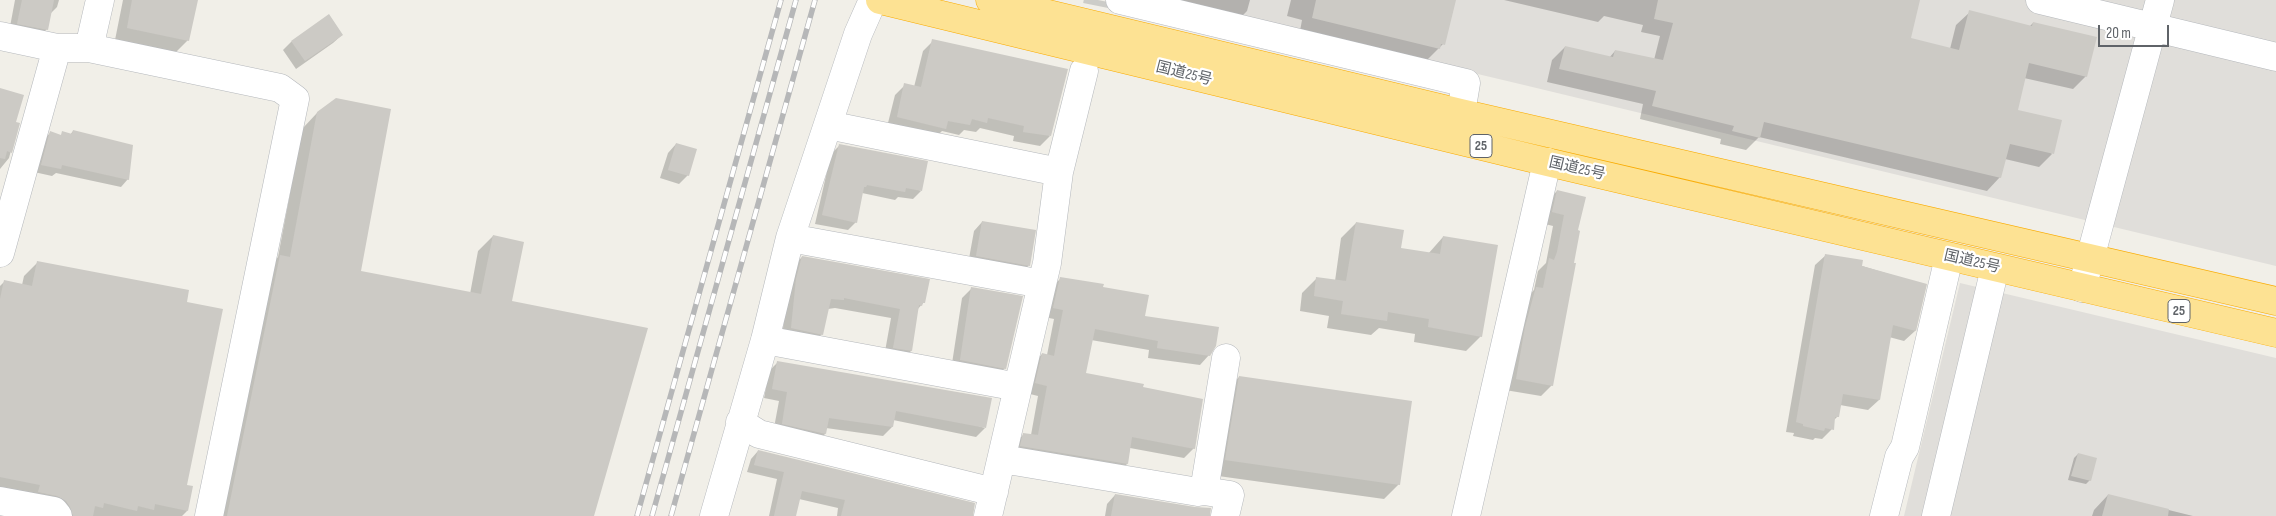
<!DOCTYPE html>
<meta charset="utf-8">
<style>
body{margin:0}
#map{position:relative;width:2276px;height:516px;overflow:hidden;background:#f1efe8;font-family:"Sofia Sans Condensed",sans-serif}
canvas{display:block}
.scale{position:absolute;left:2098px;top:25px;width:71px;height:22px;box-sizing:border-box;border:2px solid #5f6368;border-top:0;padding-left:6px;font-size:15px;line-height:18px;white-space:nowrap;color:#5f6368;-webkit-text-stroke:4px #fff;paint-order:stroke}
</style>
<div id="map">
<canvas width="2276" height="516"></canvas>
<div class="scale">20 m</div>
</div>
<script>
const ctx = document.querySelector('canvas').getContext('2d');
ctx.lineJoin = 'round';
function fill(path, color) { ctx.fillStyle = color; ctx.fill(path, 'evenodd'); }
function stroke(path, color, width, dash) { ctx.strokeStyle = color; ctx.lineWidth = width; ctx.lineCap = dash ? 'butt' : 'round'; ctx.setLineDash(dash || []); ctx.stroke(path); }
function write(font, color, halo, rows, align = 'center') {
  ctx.font = font + ' "Sofia Sans Condensed","Noto Sans JP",sans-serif'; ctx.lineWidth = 4.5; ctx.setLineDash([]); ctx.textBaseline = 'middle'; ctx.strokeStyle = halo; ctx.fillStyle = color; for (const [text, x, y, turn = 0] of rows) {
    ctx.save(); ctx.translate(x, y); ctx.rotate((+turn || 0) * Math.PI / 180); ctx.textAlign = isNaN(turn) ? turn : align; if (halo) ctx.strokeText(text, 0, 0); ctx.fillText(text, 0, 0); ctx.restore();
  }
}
fill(new Path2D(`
 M 1166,0 L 2276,0 L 2276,266 L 1524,85 Z
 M 1960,283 L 2276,358 L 2276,516 L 1904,516 Z`), '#e0deda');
fill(new Path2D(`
 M 15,0 L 59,0 L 57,7 L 50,14 L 47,29 L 38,38 L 9,32 Z
 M 123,0 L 196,0 L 188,40 L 176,52 L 115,40 Z
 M 1159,0 L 1250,0 L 1247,11 L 1232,26 Z
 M 1291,0 L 1454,0 L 1443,44 L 1425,62 L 1300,31 L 1302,20 L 1287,16 Z
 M 1504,0 L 1912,0 L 1909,39 L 1950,49 L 1956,25 L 1970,12 L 2029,27 L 2033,23 L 2086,76 L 2073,89 L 2024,78 L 2016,111 L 2052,154 L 2039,167 L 2005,159 L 2000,177 L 1987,191 L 1759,137 L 1746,150 L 1720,144 L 1721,139 L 1640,119 L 1643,104 L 1547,82 L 1552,60 L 1565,47 L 1609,58 L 1615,51 L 1654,60 L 1660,36 L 1641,32 L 1643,25 L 1604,16 L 1598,22 Z
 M 328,16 L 342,35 L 333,43 L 296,69 L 283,50 L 291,42 Z
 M 933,41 L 1050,136 L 1040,146 L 1013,141 L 1014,136 L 980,128 L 976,132 L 964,130 L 959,135 L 942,131 L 935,138 L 887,127 L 895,95 L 905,85 L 914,87 L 923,51 Z
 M 0,90 L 15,122 L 18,124 L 9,158 L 0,169 Z
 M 317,113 L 360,272 L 470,294 L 478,251 L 493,236 L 511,302 L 593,516 L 216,516 L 265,271 L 278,257 L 302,129 Z
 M 73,131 L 128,179 L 121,187 L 56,173 L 52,176 L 34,172 L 43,140 L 50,133 L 60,136 L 63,133 L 70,135 Z
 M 676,144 L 688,175 L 679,184 L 660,178 L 668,153 Z
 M 839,146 L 921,191 L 913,199 L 898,197 L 895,200 L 862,193 L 856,222 L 848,230 L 815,224 L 831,154 Z
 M 1557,191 L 1577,231 L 1552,385 L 1541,396 L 1505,390 L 1525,299 L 1534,290 L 1538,271 L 1546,263 L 1553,226 L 1541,223 L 1546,202 Z
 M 982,222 L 1029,265 L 1021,274 L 968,264 L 974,231 Z
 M 1356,223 L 1399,249 L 1428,254 L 1443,237 L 1481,336 L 1466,351 L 1414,342 L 1415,334 L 1379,328 L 1371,335 L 1327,328 L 1329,316 L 1300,311 L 1302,293 L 1317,278 L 1335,281 L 1341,238 Z
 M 1826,255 L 1925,285 L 1915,331 L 1904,341 L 1889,337 L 1879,400 L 1868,410 L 1840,405 L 1838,416 L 1833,421 L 1832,429 L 1822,439 L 1815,438 L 1813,440 L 1793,436 L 1794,433 L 1786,432 L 1815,265 Z
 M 802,257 L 924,302 L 917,310 L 911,351 L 901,361 L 884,357 L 891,318 L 835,308 L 828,309 L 822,334 L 812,344 L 782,338 L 787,290 L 792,267 Z
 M 37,263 L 185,303 L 186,486 L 192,487 L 187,511 L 182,516 L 54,516 L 0,492 L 0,286 L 4,282 L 22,285 L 24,276 Z
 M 1060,279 L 1102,288 L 1143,317 L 1209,355 L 1200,365 L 1148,358 L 1149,350 L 1091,340 L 1084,374 L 1142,388 L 1194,448 L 1184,458 L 1130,448 L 1127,464 L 1117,474 L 1011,456 L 1014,444 L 1024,434 L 1031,435 L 1038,396 L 1026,393 L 1033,364 L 1042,354 L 1047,355 L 1054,319 L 1044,317 L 1050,289 Z
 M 972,288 L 1005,368 L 995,378 L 951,370 L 962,298 Z
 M 778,362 L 985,428 L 976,437 L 893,420 L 892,427 L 883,436 L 826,428 L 825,434 L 816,443 L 773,433 L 779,401 L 764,398 L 769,371 Z
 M 1239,377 L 1399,484 L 1384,499 L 1211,475 L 1224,392 Z
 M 758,451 L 972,516 L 837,516 L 838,508 L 799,499 L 795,516 L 769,516 L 777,479 L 747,472 L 751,459 Z
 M 2078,454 L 2090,480 L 2086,484 L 2068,480 L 2074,458 Z
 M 1115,495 L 1210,516 L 1105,516 L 1107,504 Z
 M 2108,495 L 2193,516 L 2092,516 L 2094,510 Z`), '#0003');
fill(new Path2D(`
 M 22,0 L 54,0 L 48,30 L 17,24 Z
 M 132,0 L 198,0 L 189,41 L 127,28 Z
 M 1316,0 L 1456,0 L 1445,45 L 1441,44 L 1440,49 L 1312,18 Z
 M 1658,0 L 1920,0 L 1911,38 L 1959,50 L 1969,10 L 2032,26 L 2033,22 L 2097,37 L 2087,77 L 2029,63 L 2018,110 L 2062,120 L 2054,154 L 2010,144 L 2001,178 L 1764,122 L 1760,138 L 1732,131 L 1734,126 L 1652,106 L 1656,91 L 1559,69 L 1565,46 L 1613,57 L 1615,50 L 1663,60 L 1673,23 L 1654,19 Z
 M 329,14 L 343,35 L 305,61 L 291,41 Z
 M 932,39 L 1068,69 L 1051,136 L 1023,132 L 1024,126 L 988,118 L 987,123 L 972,119 L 970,125 L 948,121 L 946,129 L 897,117 L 904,83 L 921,87 Z
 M 0,88 L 24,95 L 16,122 L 20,123 L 12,153 L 7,151 L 5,159 L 0,158 Z
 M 336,98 L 391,109 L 361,271 L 481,294 L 493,235 L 524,242 L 512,301 L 648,328 L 594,516 L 227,516 L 280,255 L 290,257 L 317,112 Z
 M 73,130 L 133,145 L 129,180 L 62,165 L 61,169 L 41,165 L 50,131 L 61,135 L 62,131 L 72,134 Z
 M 676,143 L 697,149 L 689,176 L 668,170 Z
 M 839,144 L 928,161 L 922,191 L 906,188 L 905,192 L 867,185 L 866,187 L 864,187 L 857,223 L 822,215 Z
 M 1557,190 L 1586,197 L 1578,230 L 1580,231 L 1574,263 L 1576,263 L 1553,386 L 1516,379 L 1525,327 L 1536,287 L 1543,288 L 1549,258 L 1554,260 L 1557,252 L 1564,215 L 1552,212 Z
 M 982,221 L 1036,230 L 1030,266 L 976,256 Z
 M 1356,222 L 1404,230 L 1401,248 L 1440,254 L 1443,236 L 1498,245 L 1482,337 L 1428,327 L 1429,319 L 1388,312 L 1387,321 L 1341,314 L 1343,301 L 1314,296 L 1316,277 L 1346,281 Z
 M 1825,254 L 1863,260 L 1862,266 L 1927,284 L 1916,331 L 1893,325 L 1880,400 L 1843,394 L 1839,417 L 1835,417 L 1834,430 L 1825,428 L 1824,431 L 1803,426 L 1803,424 L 1796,422 Z
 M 802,256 L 930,279 L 925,303 L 923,303 L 922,306 L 919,305 L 912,351 L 893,348 L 900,309 L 844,298 L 844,300 L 831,299 L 823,335 L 791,328 L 796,279 Z
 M 37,261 L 189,290 L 187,302 L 223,309 L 187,485 L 193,486 L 188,511 L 155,504 L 154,510 L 138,506 L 137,511 L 104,503 L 103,508 L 95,506 L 93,516 L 73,516 L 70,507 L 66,501 L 57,496 L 38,492 L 40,485 L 0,477 L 0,299 L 4,280 L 32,286 Z
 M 1060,277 L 1104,284 L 1103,287 L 1149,295 L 1145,316 L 1219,327 L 1216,346 L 1210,356 L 1157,348 L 1158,341 L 1095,329 L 1086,373 L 1144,384 L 1143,387 L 1203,399 L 1195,449 L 1132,437 L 1128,464 L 1020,446 L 1023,433 L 1038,435 L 1047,386 L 1035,383 L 1042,353 L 1054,356 L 1063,310 L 1053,308 Z
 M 971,287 L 1023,296 L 1006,369 L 960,360 Z
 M 777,361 L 992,398 L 986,428 L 896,411 L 893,427 L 829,418 L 826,434 L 782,424 L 787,392 L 772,389 Z
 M 1239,376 L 1412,401 L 1400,485 L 1225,460 Z
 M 758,450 L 975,503 L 973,516 L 841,516 L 845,500 L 802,491 L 796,516 L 774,516 L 784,472 L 754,465 Z
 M 2078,453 L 2097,458 L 2091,481 L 2071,476 Z
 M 1115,494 L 1195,507 L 1211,508 L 1210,516 L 1111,516 Z
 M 2108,494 L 2169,509 L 2168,516 L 2102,516 Z`), '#cccac5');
stroke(new Path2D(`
 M 1089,47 L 1098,0`), '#ccccc8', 28, [28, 14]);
const minor = new Path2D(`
 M 1120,0 L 1466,83 L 1461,113
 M 2040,0 L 2276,57
 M 0,36 L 57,48 L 89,48 L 280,88 L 295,99 L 209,516
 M 89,48 L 100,0
 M 828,125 L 1059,172
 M 790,238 L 1042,284
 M 0,253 L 57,48
 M 2082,288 L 2160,0
 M 765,340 L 1018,387
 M 740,422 L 759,434 L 994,492
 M 1002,459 L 1198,492 L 1204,491
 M 0,501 L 54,511 L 58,516
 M 714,516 L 765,340 L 790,238 L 858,34 L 873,0
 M 988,516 L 1047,263 L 1059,172 L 1084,71
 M 1225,516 L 1230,495 L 1204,491 L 1226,358
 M 1466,516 L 1547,162
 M 1884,516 L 1899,457 L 1905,447 L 1949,257
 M 1936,516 L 1995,268`);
const highway = new Path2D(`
 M 880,0 L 1547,162 L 2276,333
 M 990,0 L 1461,113 L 2276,301`);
stroke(minor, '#b5b8bc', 29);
stroke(highway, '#f9ab00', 29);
stroke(minor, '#fff', 28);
stroke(highway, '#fde293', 28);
const rail = new Path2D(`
 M 637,516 L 781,0
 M 652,516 L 796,0
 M 671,516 L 815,0`);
stroke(rail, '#b6b7b8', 5.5);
stroke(rail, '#fff', 4, [11]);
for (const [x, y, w] of [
 [1481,146,22],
 [2179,311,22]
]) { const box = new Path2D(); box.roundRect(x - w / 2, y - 11.5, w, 23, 4); ctx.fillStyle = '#fff'; ctx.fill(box); stroke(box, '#5f6368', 1); }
write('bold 14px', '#5f6368', null, [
 ["25",1481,146],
 ["25",2179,311]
]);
write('15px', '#5f6368', '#fff', [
 ["国道25号",1184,74,14],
 ["国道25号",1577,169,13],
 ["国道25号",1972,262,13]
]);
</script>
